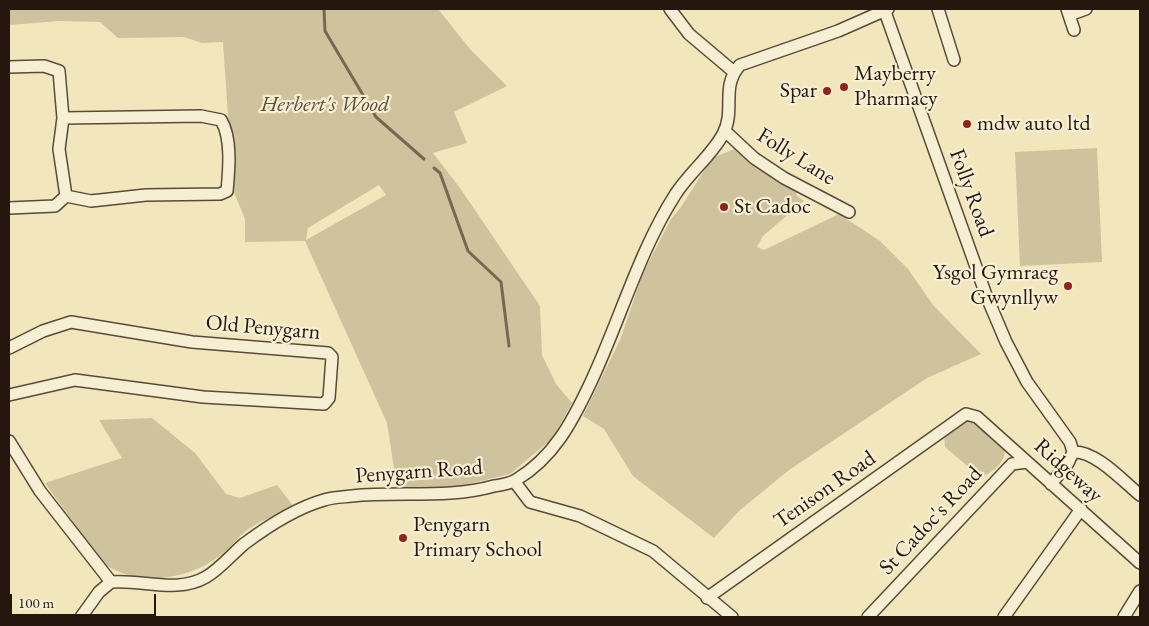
<!DOCTYPE html>
<style>
body{margin:0}
#map{position:relative;width:1149px;height:626px;overflow:hidden;background:#f2e6bc;font-family:"EB Garamond",serif}
canvas{display:block}
.frame{position:absolute;inset:0;border:10px solid #25170d;pointer-events:none}
.scale{position:absolute;left:10px;top:594px;width:146px;height:22px;box-sizing:border-box;border:2px solid #25170d;border-top:0;padding-left:6px;font-size:15px;line-height:18px;white-space:nowrap;color:#25170d;-webkit-text-stroke:4px #f7efd3;paint-order:stroke}
</style>
<div id="map">
<canvas width="1149" height="626"></canvas>
<div class="frame"></div>
<div class="scale">100 m</div>
</div>
<script>
const ctx = document.querySelector('canvas').getContext('2d');
ctx.lineJoin = 'round';
function fill(path, color) { ctx.fillStyle = color; ctx.fill(path, 'evenodd'); }
function stroke(path, color, width, dash) { ctx.strokeStyle = color; ctx.lineWidth = width; ctx.lineCap = dash ? 'butt' : 'round'; ctx.setLineDash(dash || []); ctx.stroke(path); }
function write(font, color, halo, rows, align = 'center') {
  ctx.font = font + ' "EB Garamond",serif'; ctx.lineWidth = 4.5; ctx.setLineDash([]); ctx.textBaseline = 'middle'; ctx.strokeStyle = halo; ctx.fillStyle = color; for (const [text, x, y, turn = 0] of rows) {
    ctx.save(); ctx.translate(x, y); ctx.rotate((+turn || 0) * Math.PI / 180); ctx.textAlign = isNaN(turn) ? turn : align; if (halo) ctx.strokeText(text, 0, 0); ctx.fillText(text, 0, 0); ctx.restore();
  }
}
fill(new Path2D(`
 M 9,9 L 438,9 L 470,49 L 507,86 L 454,112 L 467,143 L 433,153 L 460,188 L 540,306 L 542,355 L 556,384 L 572,403 L 553,438 L 510,474 L 452,488 L 397,487 L 387,423 L 305,241 L 245,242 L 245,219 L 233,190 L 223,42 L 202,43 L 184,37 L 118,38 L 100,22 L 59,21 L 9,25 ZM 379,185 L 386,195 L 306,240 L 308,228 Z
 M 737,148 L 799,191 L 796,195 L 804,201 L 763,236 L 757,247 L 764,250 L 839,214 L 880,241 L 908,269 L 933,305 L 981,354 L 927,378 L 789,470 L 739,511 L 714,538 L 633,476 L 604,429 L 583,416 L 620,340 L 643,273 L 671,219 L 681,207 L 712,158 Z
 M 1097,148 L 1102,262 L 1020,266 L 1015,152 Z
 M 152,418 L 195,453 L 226,494 L 240,498 L 277,485 L 294,507 C 280,514 263,519 250,528 C 238,536 230,549 218,557 C 186,581 133,588 101,561 L 45,483 L 122,458 L 99,420 Z
 M 969,420 L 977,423 L 1004,449 C 1008,460 991,475 980,477 L 945,447 L 944,434 L 962,422 Z`), '#cfc39e');
stroke(new Path2D(`
 M 324,9 L 325,31 L 376,117 L 424,159
 M 434,168 L 440,173 L 468,251 L 501,282 L 509,346`), '#766952', 3);
const minor = new Path2D(`
 M 670,9 L 689,34 L 734,72
 M 884,9 L 986,295 L 1006,342 L 1027,382 L 1070,442 L 1073,452 L 1068,463 L 1051,484
 M 938,9 L 954,60
 M 1067,9 L 1074,30
 M 1069,15 L 1086,9
 M 9,67 L 44,66 L 59,71 L 63,118
 M 725,131 L 754,158 L 784,178 L 849,212
 M 9,208 L 55,206 L 66,196 L 91,201 L 146,195 L 220,194 L 227,191 C 229,170 232,138 221,120 L 201,116 L 63,118 L 59,149 L 66,196
 M 9,348 L 43,331 L 71,322 L 192,342 L 328,353 L 332,357 L 329,398 L 324,404 L 203,397 L 75,380 L 9,395
 M 9,441 L 40,491 L 111,582
 M 1073,452 C 1095,450 1124,482 1140,495
 M 514,481 L 530,502 L 580,516 L 653,551 L 732,617
 M 111,582 C 142,579 177,594 206,577 C 220,569 232,554 244,544 C 268,526 296,508 324,500 C 333,497 343,497 352,496 C 399,491 448,499 494,486 C 501,485 509,484 516,480 C 554,457 572,422 590,384 C 619,323 639,251 675,195 C 688,174 713,154 723,134 C 736,110 720,87 740,65 L 838,31 L 888,9
 M 707,598 L 966,414 L 977,417 L 1140,563
 M 81,617 L 99,592 L 111,582
 M 868,617 L 1012,464 L 1027,462
 M 1004,617 L 1081,509
 M 1124,617 L 1140,591`);
stroke(minor, '#584b39', 14);
stroke(minor, '#f7efd3', 11);
for (const [x, y, r, color] of [
 [844,87,5,"#8f2418"],
 [827,91,5,"#8f2418"],
 [967,124,5,"#8f2418"],
 [724,207,5,"#8f2418"],
 [1068,286,5,"#8f2418"],
 [403,538,5,"#8f2418"]
]) { const dot = new Path2D(); dot.arc(x, y, r, 0, 2 * Math.PI); ctx.fillStyle = color; ctx.fill(dot); stroke(dot, '#f7efd3', 2); }
write('22px', '#25170d', '#f7efd3', [
 ["Mayberry",854,74],
 ["Pharmacy",854,99],
 ["Spar",817,91,"right"],
 ["mdw auto ltd",977,124],
 ["St Cadoc",734,207],
 ["Ysgol Gymraeg",1058,273,"right"],
 ["Gwynllyw",1058,298,"right"],
 ["Penygarn",413,525],
 ["Primary School",413,550]
], 'left');
write('italic 22px', '#584b38', '#f7efd3', [
 ["Herbert's Wood",325,105]
]);
write('22px', '#25170d', '#f7efd3', [
 ["Folly Lane",796,157,32],
 ["Folly Road",971,193,70],
 ["Old Penygarn",263,328,5],
 ["Ridgeway",1068,471,42],
 ["Penygarn Road",419,472,-4],
 ["Tenison Road",825,490,-35],
 ["St Cadoc's Road",931,521,-47]
]);
</script>
